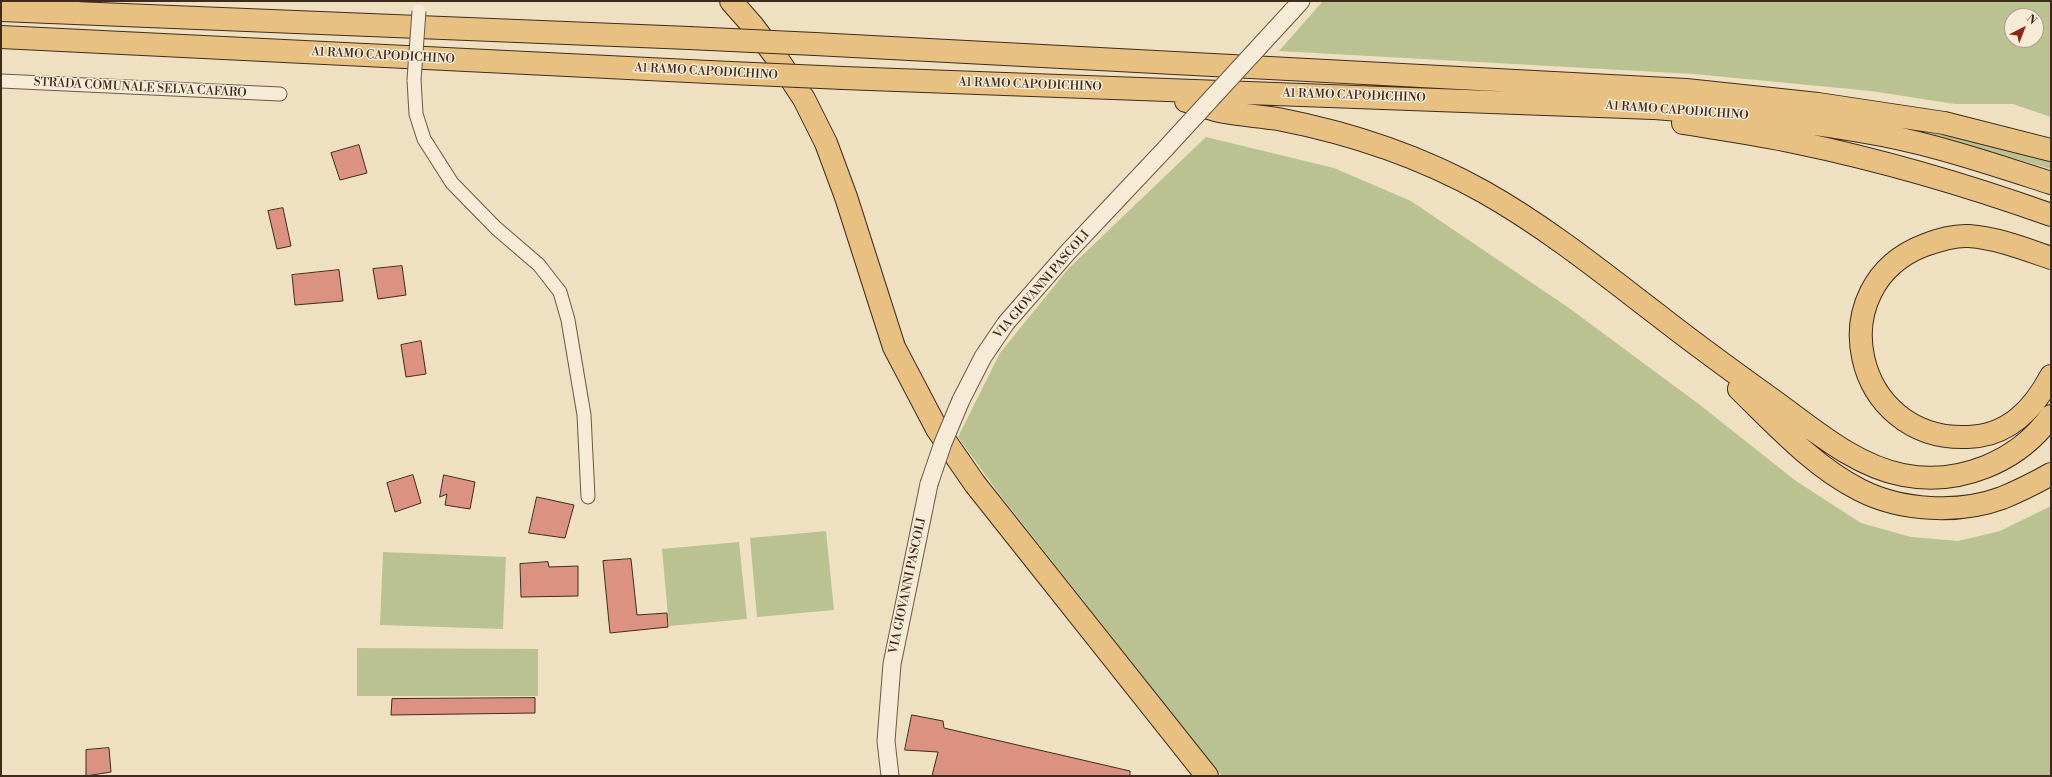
<!DOCTYPE html>
<style>
body{margin:0}
#map{position:relative;width:2052px;height:777px;overflow:hidden;background:#efe0c2;font-family:"Libre Bodoni",serif}
canvas{display:block}
.frame{position:absolute;inset:0;border:2px solid #3f2b1d;pointer-events:none}
.north{position:absolute;left:2004px;top:8px;width:40px;height:40px;box-sizing:border-box;background:#f5ebd7;border:1px solid #ac9e8d;border-radius:50%;rotate:42deg;font-size:11px;font-weight:700;line-height:16px;text-align:center;color:#3f2b1d}
.north::after{content:'';display:block;margin:auto;width:14px;height:18px;background:#8f2418;clip-path:polygon(50% 0,100% 100%,50% 72%,0 100%)}
</style>
<div id="map">
<canvas width="2052" height="777"></canvas>
<div class="frame"></div>
<div class="north">N</div>
</div>
<script>
const ctx = document.querySelector('canvas').getContext('2d');
ctx.lineJoin = 'round';
function fill(path, color) { ctx.fillStyle = color; ctx.fill(path, 'evenodd'); }
function stroke(path, color, width, dash) { ctx.strokeStyle = color; ctx.lineWidth = width; ctx.lineCap = dash ? 'butt' : 'round'; ctx.setLineDash(dash || []); ctx.stroke(path); }
function write(font, color, halo, rows, align = 'center') {
  ctx.font = font + ' "Libre Bodoni",serif'; ctx.lineWidth = 3; ctx.setLineDash([]); ctx.textBaseline = 'middle'; ctx.strokeStyle = halo; ctx.fillStyle = color; for (const [text, x, y, turn = 0] of rows) {
    ctx.save(); ctx.translate(x, y); ctx.rotate((+turn || 0) * Math.PI / 180); ctx.textAlign = isNaN(turn) ? turn : align; if (halo) ctx.strokeText(text, 0, 0); ctx.fillText(text, 0, 0); ctx.restore();
  }
}
fill(new Path2D(`
 M 1323,1 L 2051,1 L 2051,117 L 2013,104 L 1955,104 L 1871,91 L 1694,74 L 1279,51 ZM 2012,16 L 2036,16 L 2036,40 L 2012,40 Z
 M 1907,128 L 1962,139 L 2051,161 L 2051,169 Z
 M 1206,137 L 1334,168 L 1411,201 L 1569,308 L 1700,405 L 1796,481 L 1861,523 L 1911,537 L 1958,541 L 2000,531 L 2051,506 L 2051,776 L 1222,776 L 1000,495 L 958,437 L 1000,353 L 1068,269 Z
 M 826,531 L 834,610 L 757,617 L 750,538 Z
 M 739,542 L 747,619 L 669,626 L 662,549 Z
 M 383,552 L 506,557 L 503,629 L 380,625 Z
 M 357,648 L 538,649 L 538,696 L 357,696 Z`), '#bbc292');
const building = new Path2D(`
 M 359,145 L 367,173 L 340,180 L 331,153 Z
 M 283,208 L 291,246 L 277,249 L 268,211 Z
 M 402,266 L 406,295 L 378,299 L 373,269 Z
 M 339,270 L 343,301 L 295,305 L 292,275 Z
 M 421,341 L 426,374 L 406,377 L 401,345 Z
 M 413,475 L 421,503 L 395,512 L 387,483 Z
 M 444,475 L 475,482 L 470,509 L 445,505 L 447,494 L 440,497 Z
 M 537,497 L 574,505 L 565,538 L 529,533 Z
 M 631,559 L 637,615 L 667,613 L 668,627 L 610,633 L 603,561 Z
 M 548,562 L 549,567 L 578,566 L 578,596 L 521,597 L 520,564 Z
 M 535,698 L 535,713 L 391,715 L 392,699 Z
 M 912,715 L 943,721 L 944,728 L 1130,771 L 1130,776 L 932,776 L 938,752 L 905,750 Z
 M 109,748 L 111,772 L 86,776 L 86,750 Z`);
fill(building, '#db9280');
stroke(building, '#3f2b1d', 1);
const service = new Path2D(`
 M 66,1 L 77,5`);
const minor = new Path2D(`
 M 414,80 L 416,114 L 424,139 L 452,183 L 496,228 L 539,265 L 560,292 L 568,320 L 584,415 L 588,497
 M 1,81 L 280,94`);
const tertiary = new Path2D(`
 M 1291,12 L 1301,1
 M 961,400 L 983,357 L 1006,323 L 1068,252 L 1166,148
 M 890,776 L 886,741 L 892,664 L 929,484`);
const motorway = new Path2D(`
 M 731,1 L 753,26 L 779,61 L 804,99 L 826,143 L 846,197 L 894,347 L 937,429 L 975,484 L 1207,776
 M 1,10 L 689,38
 M 1,37 L 709,72
 M 815,44 L 1686,90 L 1818,104 L 1944,123 L 2051,150
 M 843,78 L 1653,108 C 1729,114 1806,120 1882,135 C 1939,146 1995,165 2051,183
 M 1186,101 C 1197,104 1208,108 1219,111 C 1239,115 1259,116 1278,119 C 1350,133 1420,156 1484,192 C 1546,227 1602,272 1658,315 C 1696,345 1735,373 1774,401 C 1813,429 1855,466 1903,475 C 1959,486 2018,462 2051,416
 M 1683,123 C 1720,129 1757,134 1794,142 C 1881,160 1967,185 2051,215
 M 2051,258 C 2025,249 1997,238 1969,236 C 1954,235 1939,240 1925,245 C 1819,285 1852,442 1968,437 C 2008,436 2033,410 2051,376
 M 1739,389 C 1776,425 1814,467 1860,490 C 1901,511 1959,514 2002,498 C 2019,491 2035,483 2051,474`);
stroke(service, '#6b5846', 9);
stroke(minor, '#6b5846', 15);
stroke(tertiary, '#6b5846', 19);
stroke(motorway, '#3f2b1d', 24);
stroke(service, '#f5ebd7', 7);
stroke(minor, '#f5ebd7', 13);
stroke(tertiary, '#f5ebd7', 17);
stroke(motorway, '#e8c081', 22);
const minorBridge = new Path2D(`
 M 414,80 L 419,11`);
const tertiaryBridge = new Path2D(`
 M 1166,148 L 1291,12
 M 929,484 L 943,443 L 961,400`);
const motorwayBridge = new Path2D(`
 M 689,38 L 815,44
 M 709,72 L 843,78`);
stroke(minorBridge, '#6b5846', 15, []);
stroke(tertiaryBridge, '#6b5846', 19, []);
stroke(motorwayBridge, '#3f2b1d', 24, []);
stroke(minorBridge, '#f5ebd7', 13);
stroke(tertiaryBridge, '#f5ebd7', 17);
stroke(motorwayBridge, '#e8c081', 22);
write('12px', '#3f2b1d', '#f5ebd7', [
 ["A1 RAMO CAPODICHINO",383,56,3],
 ["A1 RAMO CAPODICHINO",706,72,3],
 ["A1 RAMO CAPODICHINO",1030,85,2],
 ["STRADA COMUNALE SELVA CAFARO",140,88,3],
 ["A1 RAMO CAPODICHINO",1354,96,2],
 ["A1 RAMO CAPODICHINO",1677,111,4],
 ["VIA GIOVANNI PASCOLI",1042,285,-49],
 ["VIA GIOVANNI PASCOLI",908,586,-78]
]);
</script>
